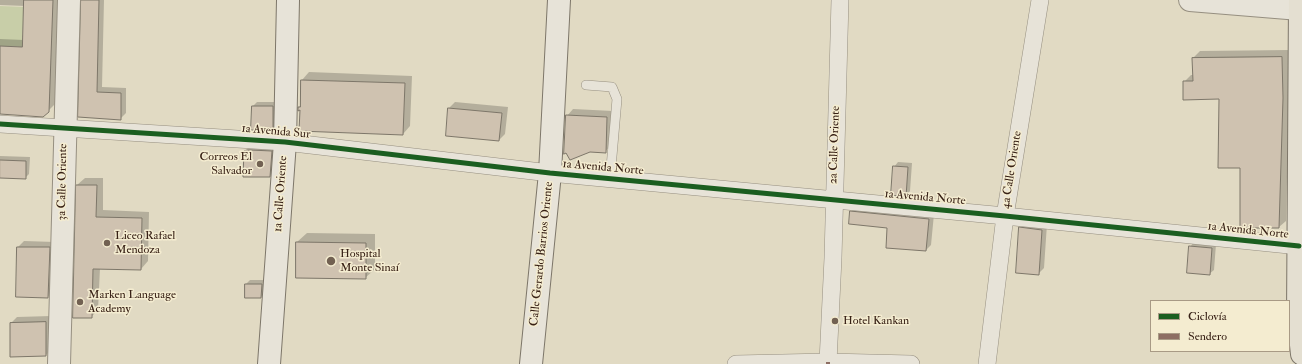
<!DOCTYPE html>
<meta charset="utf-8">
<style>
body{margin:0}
#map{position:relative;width:1302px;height:364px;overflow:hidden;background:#e1dac3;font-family:"IM FELL Double Pica",serif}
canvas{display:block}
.legend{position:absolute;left:1150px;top:300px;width:140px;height:52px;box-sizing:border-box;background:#f4ecd0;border:1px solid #a89a85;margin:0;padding:5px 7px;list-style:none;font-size:12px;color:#372015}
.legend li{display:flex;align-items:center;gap:8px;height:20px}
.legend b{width:20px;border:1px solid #a89a85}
</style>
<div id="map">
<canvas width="1302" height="364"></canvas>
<ul class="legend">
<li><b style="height:5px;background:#1b5e20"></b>Ciclovía</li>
<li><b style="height:5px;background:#8d6e63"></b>Sendero</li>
</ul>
</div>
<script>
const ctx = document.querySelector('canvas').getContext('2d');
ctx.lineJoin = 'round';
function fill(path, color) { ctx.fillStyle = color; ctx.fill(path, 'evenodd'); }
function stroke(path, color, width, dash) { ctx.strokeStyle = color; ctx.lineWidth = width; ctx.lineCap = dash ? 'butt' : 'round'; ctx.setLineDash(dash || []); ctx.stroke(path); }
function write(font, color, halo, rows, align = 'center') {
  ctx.font = font + ' "IM FELL Double Pica",serif'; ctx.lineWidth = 3; ctx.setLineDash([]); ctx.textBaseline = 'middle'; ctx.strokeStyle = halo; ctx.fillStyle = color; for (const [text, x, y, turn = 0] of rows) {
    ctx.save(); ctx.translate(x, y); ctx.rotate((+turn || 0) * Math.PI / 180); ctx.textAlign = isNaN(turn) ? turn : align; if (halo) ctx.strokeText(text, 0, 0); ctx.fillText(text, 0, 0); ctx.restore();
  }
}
fill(new Path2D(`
 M 0,6 L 24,7 L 22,47 L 0,46 Z`), '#c8cea8');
fill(new Path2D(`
 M 0,0 L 59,0 L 55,104 L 48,111 L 0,113 L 0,39 L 24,40 L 25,6 L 0,5 Z
 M 82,0 L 104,0 L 102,87 L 126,88 L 126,113 L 120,119 L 80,116 Z
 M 1289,50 L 1289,91 L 1286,221 L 1279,227 L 1241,167 L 1220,98 L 1184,82 L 1191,75 L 1194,75 L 1193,58 L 1200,51 Z
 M 309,72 L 412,76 L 410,126 L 403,134 L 299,107 L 301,105 L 302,80 Z
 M 257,102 L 277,102 L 277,126 L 272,130 L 253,106 Z
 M 455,102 L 508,107 L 505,134 L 499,140 L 449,108 Z
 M 573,109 L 613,111 L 611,145 L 605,152 L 567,116 Z
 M 249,147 L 276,147 L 274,172 L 270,176 L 245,151 Z
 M 0,156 L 30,157 L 29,174 L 25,178 L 0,177 Z
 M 898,162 L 912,163 L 910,191 L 906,196 L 894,167 Z
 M 85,178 L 103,178 L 103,210 L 149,212 L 148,261 L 141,269 L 100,268 L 98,310 L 91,317 L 77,185 Z
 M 856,206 L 934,214 L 931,245 L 926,250 L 888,227 L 851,212 Z
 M 1026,222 L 1047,224 L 1044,268 L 1038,274 L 1020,228 Z
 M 307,233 L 375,234 L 375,269 L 365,278 L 297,242 Z
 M 24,241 L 55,242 L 54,290 L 48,297 L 18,247 Z
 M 1194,242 L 1216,244 L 1214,270 L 1209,274 L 1190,247 Z
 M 250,280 L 266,280 L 265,293 L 261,297 L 246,284 Z
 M 51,316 L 52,349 L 46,355 L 11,355 L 11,323 L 17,317 Z`), '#0003');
const building = new Path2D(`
 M 24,0 L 53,0 L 49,112 L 43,117 L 0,114 L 0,46 L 22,47 Z
 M 81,0 L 99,0 L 97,92 L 121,93 L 121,120 L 78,117 Z
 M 1282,57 L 1283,98 L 1279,228 L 1240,228 L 1240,168 L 1218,168 L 1219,99 L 1183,100 L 1183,81 L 1193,81 L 1192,58 Z
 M 301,80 L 405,83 L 403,135 L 299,131 L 300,110 L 298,111 L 298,107 L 300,107 Z
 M 252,106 L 273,106 L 273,131 L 251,130 Z
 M 448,108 L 502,113 L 499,141 L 446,136 Z
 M 566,115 L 607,117 L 606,153 L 590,152 L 570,160 L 566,153 L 564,154 Z
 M 250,150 L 272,151 L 270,177 L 243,177 L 244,151 Z
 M 0,160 L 26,161 L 26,179 L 0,178 Z
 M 893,166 L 908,167 L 906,197 L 891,195 Z
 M 76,185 L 97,185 L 96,217 L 142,218 L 141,270 L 93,269 L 92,318 L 73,318 Z
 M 850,211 L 929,219 L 926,251 L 886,248 L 887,228 L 849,224 Z
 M 1019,227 L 1042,230 L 1039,275 L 1016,273 Z
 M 296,242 L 366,243 L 366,279 L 296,278 Z
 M 1189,246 L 1212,248 L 1210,275 L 1187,273 Z
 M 17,247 L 50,247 L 48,298 L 16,297 Z
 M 245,284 L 262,284 L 261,298 L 245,298 Z
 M 46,322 L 46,356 L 10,357 L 10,323 Z`);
fill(building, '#cfc2b0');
stroke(building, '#7d7669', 1);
const service = new Path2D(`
 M 586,85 L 612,87 L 617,99 L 610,179`);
const minor = new Path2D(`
 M 0,124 L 285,142 L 550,173 L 1005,216 L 1299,246
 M 828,362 L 833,258 L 840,0
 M 736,364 L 828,362 L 911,364
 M 987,364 L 1005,216 L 1040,0`);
const tertiary = new Path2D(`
 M 1190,0 L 1300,9
 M 59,364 L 69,0`);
const secondary = new Path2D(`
 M 269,364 L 285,142 L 288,0
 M 531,364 L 550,173 L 559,0`);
const primary = new Path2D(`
 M 1300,0 L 1298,317 L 1302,354`);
stroke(service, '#968f80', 10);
stroke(minor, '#968f80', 18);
stroke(tertiary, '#968f80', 24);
stroke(secondary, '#7d7669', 24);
stroke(primary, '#7d7669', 24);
stroke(service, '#e7e3d8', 9);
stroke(minor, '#e7e3d8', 17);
stroke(tertiary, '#e7e3d8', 22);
stroke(secondary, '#e7e3d8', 22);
stroke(primary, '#e4dfd1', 22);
stroke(new Path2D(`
 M 828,364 L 828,362`), '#8d6e63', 4, [8, 4]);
stroke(new Path2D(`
 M 0,124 L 285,142 L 550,173 L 1005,216 L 1299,246`), '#1b5e20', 5);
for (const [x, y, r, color] of [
 [260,164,4,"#726152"],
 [107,243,4,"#726152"],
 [331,261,5,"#726152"],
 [80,302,4,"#726152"],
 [835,321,4,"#726152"]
]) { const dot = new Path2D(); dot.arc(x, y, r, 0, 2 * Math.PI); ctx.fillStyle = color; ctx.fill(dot); stroke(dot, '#f4ecd0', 1.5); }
write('12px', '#372015', '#f4ecd0', [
 ["1a Avenida Sur",276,132,5],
 ["2a Calle Oriente",835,145,-88],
 ["1a Avenida Norte",603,168,5],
 ["4a Calle Oriente",1012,170,-81],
 ["3a Calle Oriente",63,182,-89],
 ["1a Calle Oriente",281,194,-86],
 ["1a Avenida Norte",925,198,5],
 ["1a Avenida Norte",1248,231,6],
 ["Calle Gerardo Barrios Oriente",542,254,-84]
]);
write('12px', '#372015', '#f4ecd0', [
 ["Correos El",252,157,"right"],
 ["Salvador",252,171,"right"],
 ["Liceo Rafael",115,236],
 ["Mendoza",115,250],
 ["Hospital",340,254],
 ["Monte Sinaí",340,268],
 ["Marken Language",88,295],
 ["Academy",88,309],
 ["Hotel Kankan",843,321]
], 'left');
</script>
